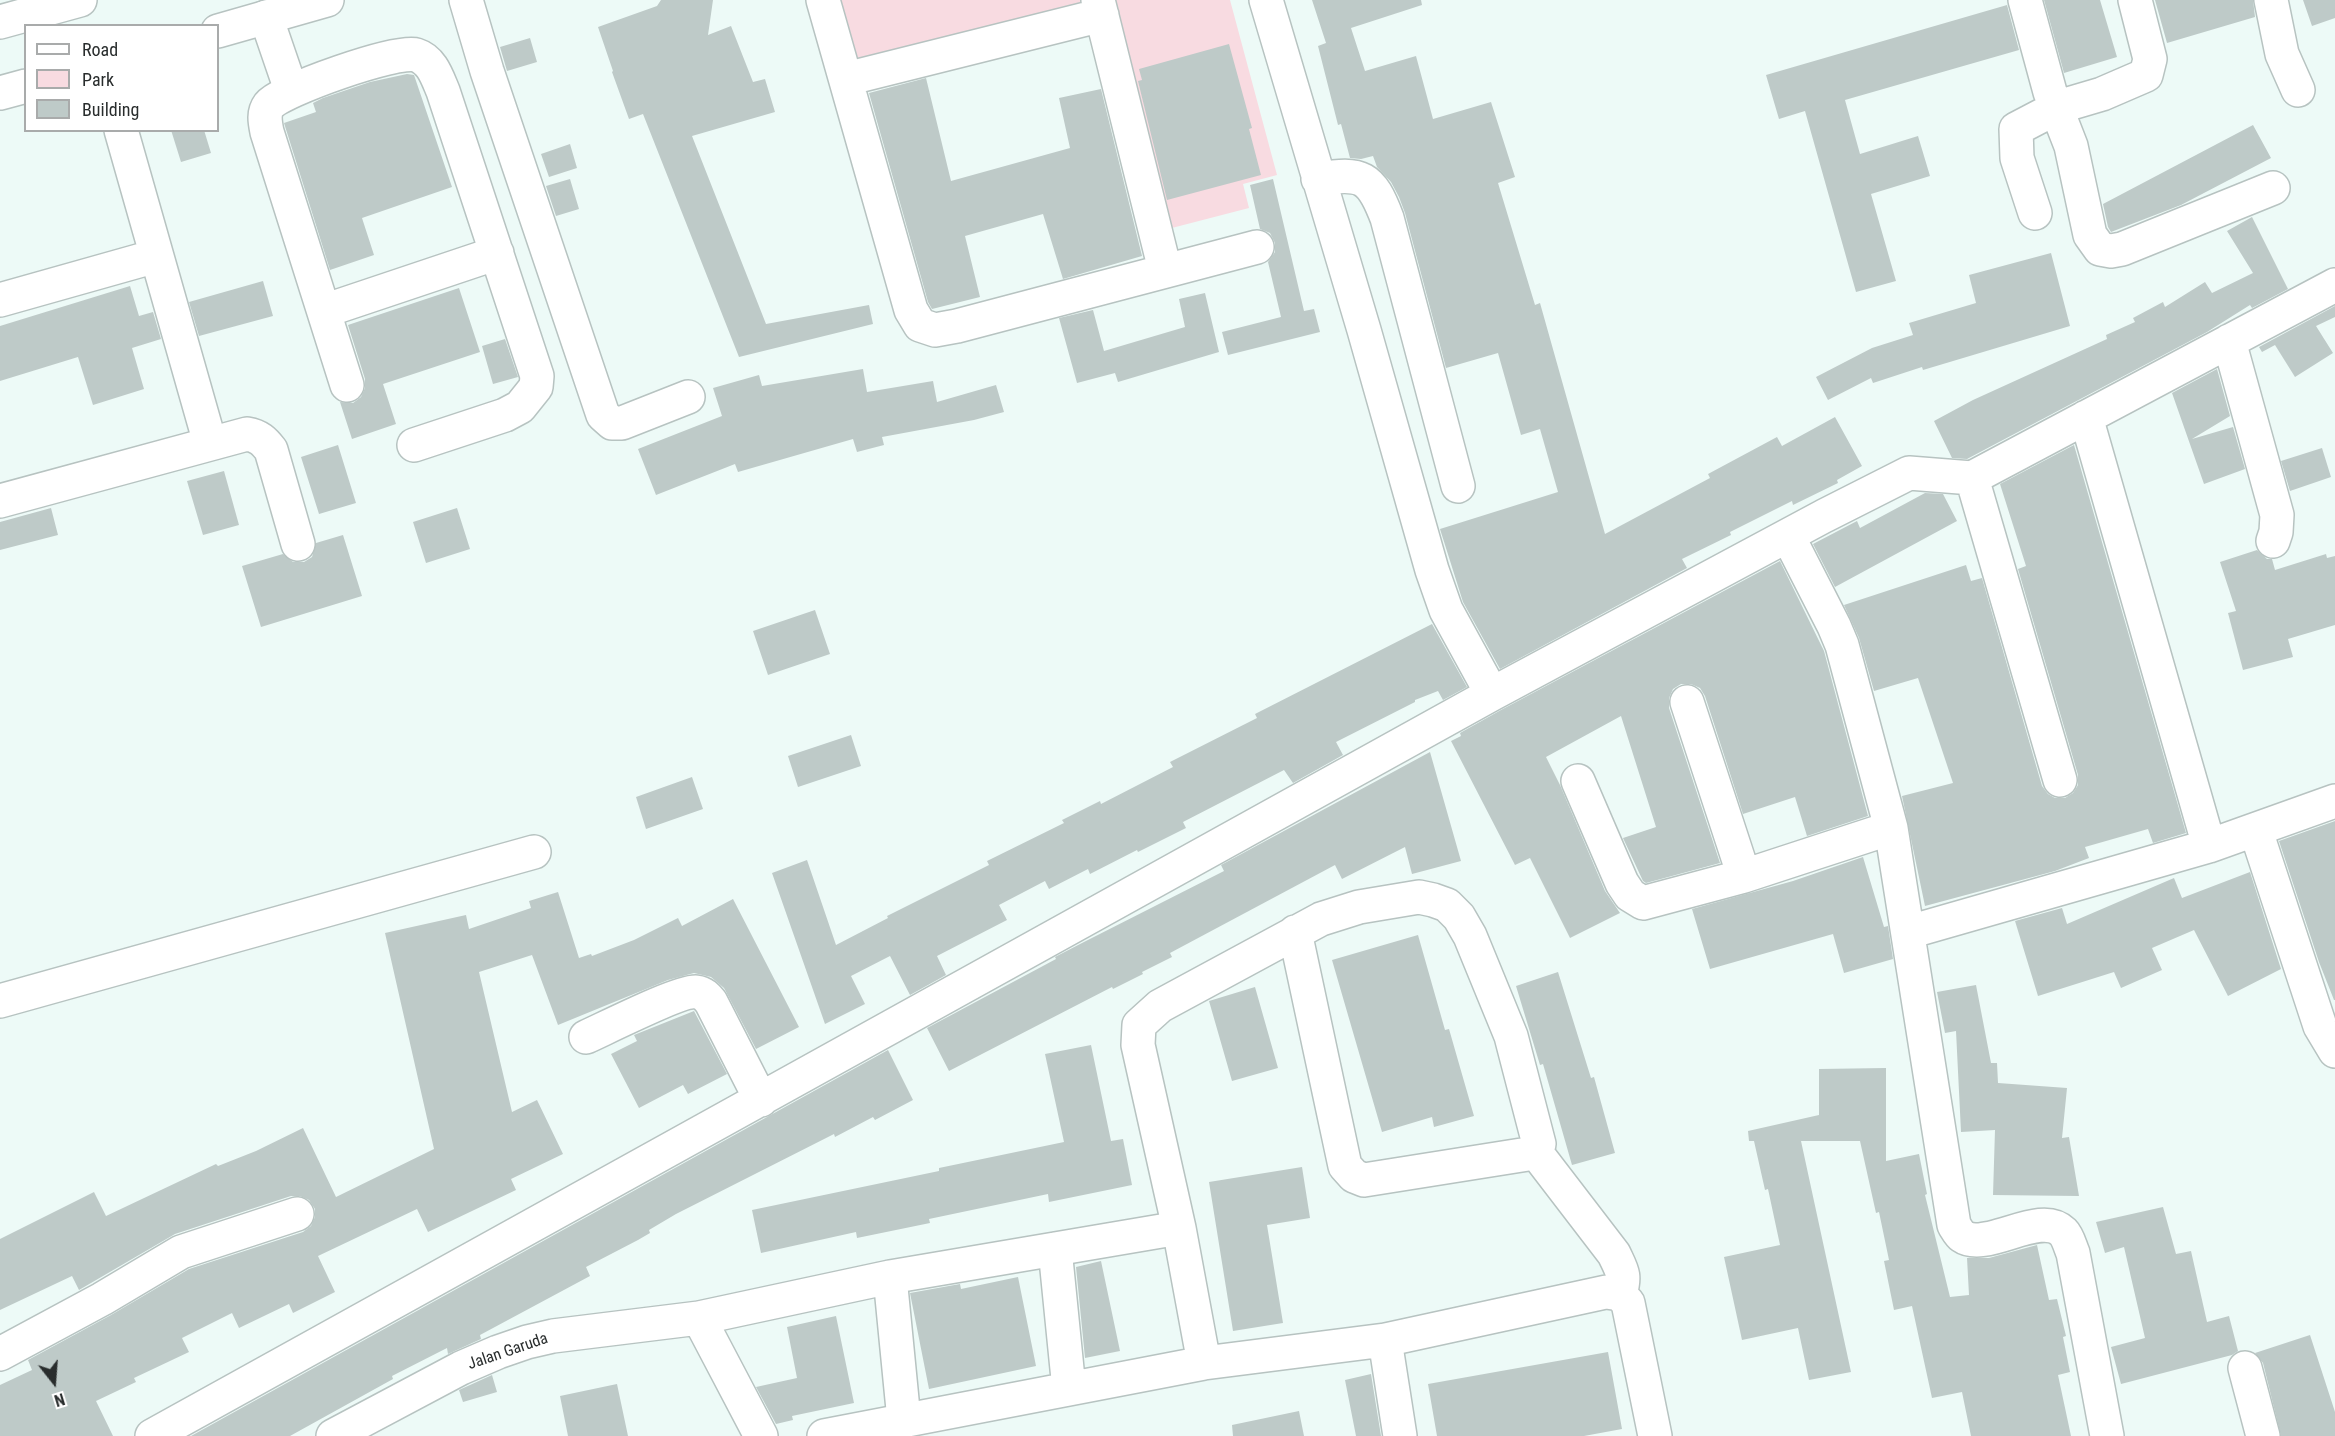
<!DOCTYPE html>
<style>
body{margin:0}
#map{position:relative;width:2335px;height:1436px;overflow:hidden;background:#edfaf7;font-family:"Roboto Condensed",sans-serif}
canvas{display:block}
.legend{position:absolute;left:24px;top:24px;width:195px;height:108px;box-sizing:border-box;background:#fff;border:2px solid #a9abab;margin:0;padding:8px 10px;list-style:none;font-size:18px;color:#292d2d}
.legend li{display:flex;align-items:center;gap:12px;height:30px}
.legend b{width:30px;border:2px solid #a9abab}
.north{position:absolute;left:24px;top:1352px;width:60px;height:60px;-webkit-text-stroke:4px #fff;paint-order:stroke;rotate:163deg;font-size:16px;font-weight:700;line-height:24px;text-align:center;color:#292d2d}
.north::after{content:'';display:block;margin:auto;width:21px;height:27px;background:#292d2d;clip-path:polygon(50% 0,100% 100%,50% 72%,0 100%)}
</style>
<div id="map">
<canvas width="2335" height="1436"></canvas>
<ul class="legend">
<li><b style="height:8px;background:#fff"></b>Road</li>
<li><b style="height:16px;background:#f8dbe1"></b>Park</li>
<li><b style="height:16px;background:#becac8"></b>Building</li>
</ul>
<div class="north">N</div>
</div>
<script>
const ctx = document.querySelector('canvas').getContext('2d');
ctx.lineJoin = 'round';
function fill(path, color) { ctx.fillStyle = color; ctx.fill(path, 'evenodd'); }
function stroke(path, color, width, dash) { ctx.strokeStyle = color; ctx.lineWidth = width; ctx.lineCap = dash ? 'butt' : 'round'; ctx.setLineDash(dash || []); ctx.stroke(path); }
function write(font, color, halo, rows, align = 'center') {
  ctx.font = font + ' "Roboto Condensed",sans-serif'; ctx.lineWidth = 6; ctx.setLineDash([]); ctx.textBaseline = 'middle'; ctx.strokeStyle = halo; ctx.fillStyle = color; for (const [text, x, y, turn = 0] of rows) {
    ctx.save(); ctx.translate(x, y); ctx.rotate((+turn || 0) * Math.PI / 180); ctx.textAlign = isNaN(turn) ? turn : align; if (halo) ctx.strokeText(text, 0, 0); ctx.fillText(text, 0, 0); ctx.restore();
  }
}
fill(new Path2D(`
 M 830,0 L 1083,0 L 1085,8 L 846,66 Z
 M 1106,0 L 1230,0 L 1277,175 L 1243,184 L 1249,208 L 1168,229 Z`), '#f8dbe1');
fill(new Path2D(`
 M 661,0 L 713,0 L 708,35 L 731,26 L 753,82 L 765,79 L 775,112 L 692,136 L 766,324 L 869,305 L 873,324 L 739,357 L 643,114 L 629,119 L 612,72 L 613,71 L 598,27 L 657,6 Z
 M 1312,0 L 1421,0 L 1422,5 L 1351,28 L 1365,71 L 1416,56 L 1433,119 L 1491,102 L 1515,177 L 1498,183 L 1535,305 L 1540,303 L 1605,534 L 1710,478 L 1708,474 L 1777,437 L 1782,446 L 1835,417 L 1862,466 L 1837,480 L 1838,483 L 1793,505 L 1792,501 L 1730,532 L 1731,535 L 1682,559 L 1687,568 L 1500,669 L 1463,602 L 1440,529 L 1558,492 L 1540,429 L 1521,435 L 1498,353 L 1446,368 L 1405,213 L 1399,197 L 1391,182 L 1377,167 L 1373,156 L 1361,159 L 1350,158 L 1341,124 L 1338,125 L 1318,46 L 1326,43 Z
 M 2044,0 L 2100,0 L 2117,57 L 2064,73 Z
 M 2155,0 L 2253,0 L 2255,17 L 2167,43 Z
 M 2303,0 L 2335,0 L 2335,18 L 2312,26 Z
 M 2007,5 L 2019,50 L 1845,100 L 1860,154 L 1918,136 L 1930,176 L 1871,194 L 1896,281 L 1856,292 L 1805,111 L 1779,119 L 1766,75 Z
 M 530,38 L 537,62 L 507,71 L 500,47 Z
 M 1229,44 L 1252,128 L 1249,129 L 1261,175 L 1167,200 L 1138,81 L 1142,80 L 1139,69 Z
 M 407,74 L 414,75 L 452,187 L 362,218 L 374,255 L 330,270 L 284,123 L 316,112 L 313,103 L 323,98 L 370,82 Z
 M 926,78 L 951,181 L 1070,148 L 1059,98 L 1101,89 L 1142,256 L 1063,279 L 1043,214 L 965,236 L 980,297 L 932,309 L 928,302 L 869,93 Z
 M 2253,125 L 2271,158 L 2181,205 L 2111,232 L 2108,227 L 2103,204 Z
 M 171,130 L 204,130 L 211,153 L 181,162 Z
 M 570,144 L 577,168 L 549,177 L 541,154 Z
 M 570,179 L 579,209 L 556,216 L 546,186 Z
 M 1273,179 L 1304,311 L 1314,309 L 1320,332 L 1228,355 L 1222,332 L 1281,317 L 1268,262 L 1275,252 L 1275,243 L 1270,233 L 1260,229 L 1250,185 Z
 M 2252,217 L 2288,289 L 2252,308 L 2250,305 L 2207,332 L 1967,459 L 1952,458 L 1934,421 L 1973,400 L 2107,339 L 2106,335 L 2135,322 L 2133,318 L 2163,302 L 2165,307 L 2205,282 L 2212,293 L 2253,273 L 2227,231 Z
 M 2051,253 L 2070,326 L 1923,370 L 1922,367 L 1873,383 L 1871,378 L 1828,400 L 1816,377 L 1872,348 L 1913,335 L 1909,323 L 1976,303 L 1969,275 Z
 M 263,281 L 273,316 L 199,336 L 189,302 Z
 M 130,286 L 139,316 L 153,312 L 161,339 L 132,348 L 144,389 L 93,405 L 78,357 L 0,381 L 0,326 Z
 M 459,288 L 480,352 L 383,384 L 396,424 L 352,439 L 340,402 L 353,403 L 361,397 L 365,388 L 365,379 L 348,325 Z
 M 1205,293 L 1219,352 L 1118,382 L 1115,373 L 1077,383 L 1059,318 L 1093,310 L 1104,351 L 1185,327 L 1179,299 Z
 M 2335,306 L 2335,317 L 2316,326 L 2333,353 L 2295,377 L 2275,345 L 2262,352 L 2259,347 Z
 M 505,339 L 518,377 L 493,384 L 482,346 Z
 M 863,369 L 867,392 L 933,381 L 937,402 L 996,385 L 1004,412 L 974,420 L 882,437 L 884,445 L 857,452 L 853,439 L 738,472 L 735,464 L 656,495 L 638,449 L 722,416 L 713,388 L 759,375 L 762,386 Z
 M 2217,369 L 2230,416 L 2192,439 L 2233,427 L 2245,469 L 2204,484 L 2172,393 Z
 M 338,445 L 356,503 L 319,514 L 301,457 Z
 M 2074,445 L 2186,833 L 2153,843 L 2148,829 L 2085,847 L 2089,858 L 2055,871 L 1925,906 L 1902,796 L 1953,783 L 1918,678 L 1874,691 L 1859,638 L 1844,605 L 1966,565 L 1971,581 L 1982,578 L 2042,786 L 2048,794 L 2055,798 L 2065,798 L 2073,793 L 2078,785 L 2078,775 L 2018,569 L 2026,566 L 2000,484 Z
 M 2322,448 L 2331,477 L 2290,491 L 2281,461 Z
 M 224,471 L 239,525 L 203,535 L 187,481 Z
 M 1925,493 L 1943,494 L 1957,521 L 1835,587 L 1813,544 L 1857,521 L 1860,528 Z
 M 51,508 L 58,535 L 0,550 L 0,522 Z
 M 457,508 L 470,549 L 426,563 L 413,522 Z
 M 343,535 L 362,596 L 261,627 L 242,566 L 283,554 L 293,562 L 304,562 L 312,557 L 316,543 Z
 M 2257,550 L 2267,559 L 2272,559 L 2275,570 L 2326,554 L 2327,558 L 2335,556 L 2335,625 L 2288,639 L 2293,657 L 2243,670 L 2228,613 L 2236,611 L 2220,562 Z
 M 1780,561 L 1824,651 L 1868,816 L 1807,836 L 1795,797 L 1743,814 L 1705,696 L 1700,688 L 1691,684 L 1681,684 L 1673,689 L 1669,698 L 1669,708 L 1720,863 L 1646,883 L 1643,881 L 1623,838 L 1656,827 L 1621,716 L 1546,757 L 1560,785 L 1605,891 L 1620,913 L 1570,938 L 1530,858 L 1515,865 L 1451,741 L 1461,736 L 1460,733 L 1501,710 Z
 M 815,610 L 830,654 L 768,675 L 753,631 Z
 M 1432,624 L 1467,687 L 1443,700 L 1438,691 L 1415,700 L 1415,702 L 1336,742 L 1343,755 L 1293,783 L 1284,770 L 1183,822 L 1186,828 L 1138,852 L 1137,850 L 1090,874 L 1088,869 L 1049,889 L 1045,881 L 999,905 L 1007,920 L 937,956 L 946,975 L 910,995 L 890,956 L 851,976 L 865,1004 L 825,1024 L 772,873 L 807,860 L 836,945 L 888,918 L 887,916 L 989,865 L 987,861 L 1064,823 L 1062,820 L 1100,801 L 1101,804 L 1173,767 L 1170,762 L 1257,718 L 1255,714 Z
 M 851,735 L 861,766 L 798,787 L 788,756 Z
 M 1430,752 L 1461,861 L 1412,874 L 1405,847 L 1342,879 L 1335,865 L 1170,953 L 1172,957 L 1142,972 L 1143,974 L 1113,989 L 1112,987 L 949,1071 L 927,1028 L 1056,959 L 1055,957 L 1082,943 L 1224,871 L 1221,865 Z
 M 692,777 L 703,809 L 646,829 L 636,797 Z
 M 2335,821 L 2335,1000 L 2334,1000 L 2319,962 L 2279,841 Z
 M 1863,857 L 1884,927 L 1888,926 L 1893,959 L 1844,973 L 1833,934 L 1710,969 L 1692,909 L 1793,881 Z
 M 2250,872 L 2281,969 L 2228,996 L 2194,930 L 2152,948 L 2162,970 L 2121,988 L 2114,972 L 2038,996 L 2015,921 L 2062,908 L 2067,924 L 2174,878 L 2182,898 Z
 M 558,892 L 579,958 L 591,954 L 592,956 L 634,940 L 678,918 L 682,926 L 733,899 L 799,1027 L 756,1049 L 724,988 L 711,977 L 694,973 L 668,980 L 558,1025 L 532,955 L 479,972 L 512,1112 L 537,1100 L 563,1154 L 511,1179 L 516,1190 L 428,1232 L 417,1209 L 318,1256 L 335,1292 L 293,1313 L 289,1304 L 239,1328 L 232,1313 L 182,1338 L 189,1352 L 134,1378 L 136,1382 L 96,1401 L 113,1436 L 0,1436 L 0,1385 L 32,1370 L 28,1360 L 111,1315 L 189,1269 L 303,1232 L 311,1226 L 315,1217 L 315,1209 L 309,1200 L 300,1196 L 291,1196 L 175,1234 L 79,1290 L 72,1276 L 0,1310 L 0,1239 L 94,1192 L 106,1216 L 216,1164 L 218,1166 L 256,1151 L 303,1128 L 336,1197 L 434,1149 L 385,933 L 466,915 L 469,929 L 531,908 L 529,901 Z
 M 1418,935 L 1445,1030 L 1449,1029 L 1474,1116 L 1434,1127 L 1432,1117 L 1382,1132 L 1332,960 Z
 M 1558,972 L 1591,1078 L 1594,1077 L 1615,1153 L 1572,1165 L 1543,1064 L 1540,1065 L 1516,986 Z
 M 1976,985 L 1991,1063 L 1997,1063 L 1998,1083 L 2067,1088 L 2062,1138 L 2069,1137 L 2079,1196 L 1993,1195 L 1995,1130 L 1961,1132 L 1956,1031 L 1945,1033 L 1937,992 Z
 M 1255,987 L 1278,1068 L 1232,1081 L 1209,1001 Z
 M 694,1011 L 727,1074 L 688,1094 L 683,1085 L 639,1108 L 611,1054 L 637,1041 L 634,1035 Z
 M 1091,1045 L 1111,1141 L 1123,1139 L 1132,1185 L 1049,1202 L 1048,1194 L 929,1219 L 930,1223 L 857,1238 L 856,1232 L 761,1253 L 752,1210 L 939,1171 L 939,1168 L 1064,1142 L 1045,1054 Z
 M 888,1050 L 913,1100 L 875,1120 L 873,1117 L 835,1137 L 834,1134 L 676,1214 L 649,1230 L 650,1233 L 638,1240 L 586,1267 L 590,1276 L 480,1335 L 481,1339 L 448,1354 L 447,1348 L 392,1376 L 393,1379 L 290,1436 L 191,1436 Z
 M 1886,1068 L 1886,1161 L 1919,1154 L 1927,1194 L 1925,1195 L 1950,1297 L 1969,1295 L 1967,1258 L 1989,1258 L 2037,1245 L 2049,1300 L 2057,1299 L 2066,1336 L 2063,1337 L 2070,1372 L 2058,1375 L 2071,1436 L 1971,1436 L 1962,1392 L 1932,1398 L 1912,1306 L 1894,1310 L 1884,1261 L 1889,1260 L 1879,1212 L 1876,1213 L 1860,1141 L 1801,1141 L 1851,1372 L 1809,1380 L 1798,1328 L 1742,1340 L 1724,1257 L 1780,1245 L 1768,1189 L 1765,1190 L 1754,1141 L 1749,1141 L 1748,1131 L 1819,1115 L 1819,1069 Z
 M 1302,1167 L 1310,1218 L 1267,1225 L 1283,1323 L 1233,1331 L 1209,1182 Z
 M 2163,1207 L 2176,1254 L 2191,1251 L 2207,1322 L 2229,1316 L 2238,1351 L 2232,1355 L 2121,1384 L 2111,1347 L 2145,1338 L 2124,1247 L 2105,1253 L 2096,1222 Z
 M 1101,1261 L 1120,1351 L 1085,1358 L 1076,1267 Z
 M 1018,1277 L 1036,1366 L 929,1389 L 910,1293 L 960,1284 L 961,1289 Z
 M 836,1316 L 854,1403 L 792,1416 L 793,1420 L 776,1424 L 756,1387 L 797,1378 L 787,1327 Z
 M 2310,1335 L 2335,1412 L 2335,1436 L 2281,1436 L 2263,1363 L 2255,1353 Z
 M 1608,1352 L 1622,1429 L 1584,1436 L 1437,1436 L 1428,1384 Z
 M 1371,1374 L 1381,1436 L 1356,1436 L 1345,1380 Z
 M 492,1375 L 497,1392 L 463,1402 L 459,1390 Z
 M 617,1384 L 628,1436 L 568,1436 L 560,1396 Z
 M 1299,1411 L 1304,1436 L 1233,1436 L 1232,1425 Z`), '#becac8');
const minor = new Path2D(`
 M 466,0 L 487,71 L 603,415 L 612,423 L 622,423 L 688,397
 M 823,0 L 911,310 L 920,325 L 935,330 L 957,326 L 1257,247
 M 1098,0 L 1165,270
 M 1266,0 L 1364,330 L 1432,570 L 1446,610 L 1492,694
 M 2025,0 L 2050,92 L 2071,146 L 2090,235 L 2100,249 L 2111,251 L 2122,249 L 2273,188
 M 2271,0 L 2282,54 L 2298,90
 M 266,17 L 291,90
 M 846,79 L 1102,15
 M 121,130 L 210,443
 M 1318,179 C 1362,172 1371,176 1387,218 L 1458,486
 M 2035,213 L 2017,158 L 2016,129 L 2058,107 L 2102,94 L 2146,75 L 2150,59 L 2135,0
 M 0,300 L 156,256
 M 324,311 L 497,253
 M 2229,341 L 2277,515 L 2276,532 L 2273,541
 M 347,385 L 267,132 C 265,122 263,113 269,105 C 281,90 398,49 416,55 C 432,60 437,77 443,91 L 537,376 L 536,387 L 520,407 L 505,415 L 414,445
 M 2086,417 L 2209,846
 M 1972,478 L 2060,780
 M 0,501 L 247,434 C 259,436 264,441 271,450 L 298,544
 M 1788,536 L 1834,626 L 1842,645 L 1891,828 L 1954,1225 C 1956,1228 1959,1234 1962,1236 C 1986,1253 2040,1209 2063,1232 C 2068,1237 2070,1246 2073,1253 L 2107,1436
 M 1687,702 L 1744,876
 M 1578,781 L 1622,883 L 1630,895 L 1643,903 L 1744,876 L 1891,828
 M 2256,831 L 2320,1026 L 2335,1051
 M 1909,932 L 2209,846 L 2335,801
 M 0,1001 L 534,852
 M 586,1037 C 604,1029 681,990 696,992 C 704,993 707,997 711,1002 L 761,1100
 M 1535,1151 L 1614,1254 C 1622,1271 1626,1275 1620,1294
 M 1055,1249 L 1069,1389
 M 890,1277 L 904,1420
 M 699,1318 L 761,1436
 M 1385,1340 L 1400,1436
 M 0,1354 L 102,1299 L 181,1252 L 297,1214
 M 1204,1363 L 1179,1228 L 1138,1045 L 1139,1025 L 1160,1006 L 1321,919 L 1359,907 L 1419,897 L 1433,900 L 1447,905 L 1459,917 L 1470,936 L 1511,1036 L 1539,1144 L 1535,1151 L 1528,1154 L 1364,1180 L 1354,1176 L 1345,1166 L 1295,932
 M 2245,1368 L 2263,1436
 M 152,1436 L 1492,694 L 1824,516 L 1909,473 L 1972,478 L 2335,285
 M 333,1436 L 461,1368 L 498,1352 L 527,1342 L 553,1336 L 699,1318 L 890,1277 L 1179,1228
 M 824,1436 L 1204,1363 L 1385,1340 L 1606,1292 L 1620,1294 L 1628,1303 L 1655,1436`);
const highway = new Path2D(`
 M 0,22 L 80,0
 M 218,31 L 327,0
 M 0,93 L 26,86`);
stroke(minor, '#b7c3c1', 36);
stroke(highway, '#b7c3c1', 36);
stroke(minor, '#fff', 33);
stroke(highway, '#fff', 33);
write('16px', '#292d2d', '#fff', [
 ["Jalan Garuda",508,1352,-19]
]);
</script>
